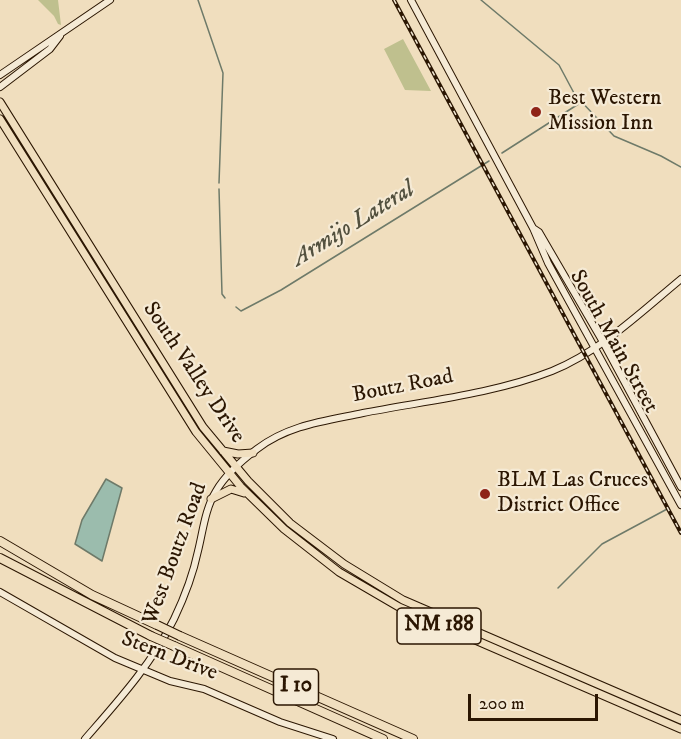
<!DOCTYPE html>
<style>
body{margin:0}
#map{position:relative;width:681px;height:739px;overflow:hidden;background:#f0debe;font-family:"IM FELL DW Pica",serif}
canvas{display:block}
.scale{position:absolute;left:468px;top:694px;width:130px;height:27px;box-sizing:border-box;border:3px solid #2b1602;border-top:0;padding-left:8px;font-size:18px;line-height:21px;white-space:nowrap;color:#2b1602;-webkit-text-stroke:4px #f5ead5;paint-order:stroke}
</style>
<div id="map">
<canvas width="681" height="739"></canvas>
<div class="scale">200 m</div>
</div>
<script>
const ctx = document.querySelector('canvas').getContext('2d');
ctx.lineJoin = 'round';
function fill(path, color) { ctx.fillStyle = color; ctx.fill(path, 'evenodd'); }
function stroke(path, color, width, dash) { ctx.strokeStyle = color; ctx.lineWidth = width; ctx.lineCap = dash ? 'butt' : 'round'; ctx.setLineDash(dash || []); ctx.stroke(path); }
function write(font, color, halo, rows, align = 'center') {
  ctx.font = font + ' "IM FELL DW Pica",serif'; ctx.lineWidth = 4.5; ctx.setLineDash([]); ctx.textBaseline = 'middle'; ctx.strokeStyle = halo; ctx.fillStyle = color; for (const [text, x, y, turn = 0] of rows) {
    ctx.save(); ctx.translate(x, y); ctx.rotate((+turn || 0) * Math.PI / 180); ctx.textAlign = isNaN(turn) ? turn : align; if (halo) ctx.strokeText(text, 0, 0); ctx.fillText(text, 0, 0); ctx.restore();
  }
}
fill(new Path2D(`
 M 38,0 L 58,0 L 61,25 L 58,24 L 54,16 Z
 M 403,39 L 431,91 L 405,90 L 384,49 Z`), '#bfc08e');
const water = new Path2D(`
 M 106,479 L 122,488 L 102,561 L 75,544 L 82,520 Z`);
fill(water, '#9bbcad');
stroke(water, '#6e7a69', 1.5);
stroke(new Path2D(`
 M 198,0 L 223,73 L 219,183
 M 481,0 L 559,65 L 575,95 L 614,136 L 661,156 L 681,167
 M 502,153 L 580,103
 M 219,189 L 222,294 L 225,298
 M 236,307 L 241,311 L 281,290 L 489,161
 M 558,588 L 602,544 L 669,508`), '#6e7a69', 1.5);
const secondary = new Path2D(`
 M 411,0 L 533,228 L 548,263 L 681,505
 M 0,75 L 110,0
 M 0,87 L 50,49 L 60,36
 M 533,228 L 539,232 L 603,342 L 681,487
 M 0,592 L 115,658 L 170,681 L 204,689 L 280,722 L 333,739
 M 85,739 C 118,701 151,665 174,619 C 184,598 193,575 198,551 C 203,531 205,509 216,491 C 226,474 241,461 257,449 C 288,425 325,421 363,413 C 425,401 493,394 552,371 C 601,351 641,312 681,279`);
const primary = new Path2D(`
 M 0,102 L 203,427 L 248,481 L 290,523 L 344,564 L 403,600 L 681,720
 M 0,119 L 196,432 L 241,487 L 284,529 L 339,572 L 399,607 L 681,729
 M 223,451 L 238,454 L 253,453
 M 211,499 L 231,489 L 244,493`);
const highway = new Path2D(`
 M 0,541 L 92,595 L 157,625
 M 0,558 L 151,636
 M 180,636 L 413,739
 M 174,646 L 383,739`);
stroke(secondary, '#2b1602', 8);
stroke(primary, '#2b1602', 9);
stroke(highway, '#2b1602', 10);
stroke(secondary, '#f5ead5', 6);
stroke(primary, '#f0debe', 7);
stroke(highway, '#f0debe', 8);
const rail = new Path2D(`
 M 394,0 L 681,533`);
stroke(rail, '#2b1602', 4);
stroke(rail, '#f5ead5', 1.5, [4.5]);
const highwayBridge = new Path2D(`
 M 157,625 L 180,636
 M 151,636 L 174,646`);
stroke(highwayBridge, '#2b1602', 10, []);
stroke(highwayBridge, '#f0debe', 8);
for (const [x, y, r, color] of [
 [536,112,6,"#8f2418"],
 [485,494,6,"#8f2418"]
]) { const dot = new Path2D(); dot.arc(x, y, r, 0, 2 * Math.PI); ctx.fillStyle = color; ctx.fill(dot); stroke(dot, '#f5ead5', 2); }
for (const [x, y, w] of [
 [439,626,84],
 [296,687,45]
]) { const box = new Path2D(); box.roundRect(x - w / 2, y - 18, w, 36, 4.5); ctx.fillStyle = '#f5ead5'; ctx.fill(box); stroke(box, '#2b1602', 1.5); }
write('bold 21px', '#2b1602', null, [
 ["NM 188",439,626],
 ["I 10",296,687]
]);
write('22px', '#2b1602', '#f5ead5', [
 ["Best Western",548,99],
 ["Mission Inn",548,124],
 ["BLM Las Cruces",497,481],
 ["District Office",497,506]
], 'left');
write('22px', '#2b1602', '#f5ead5', [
 ["South Main Street",613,342,61],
 ["South Valley Drive",193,373,56],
 ["Boutz Road",403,387,-11],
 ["West Boutz Road",176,554,-70],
 ["Stern Drive",169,657,21]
]);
write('italic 24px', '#52503e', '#f5ead5', [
 ["Armijo Lateral",354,225,-32]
]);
</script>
